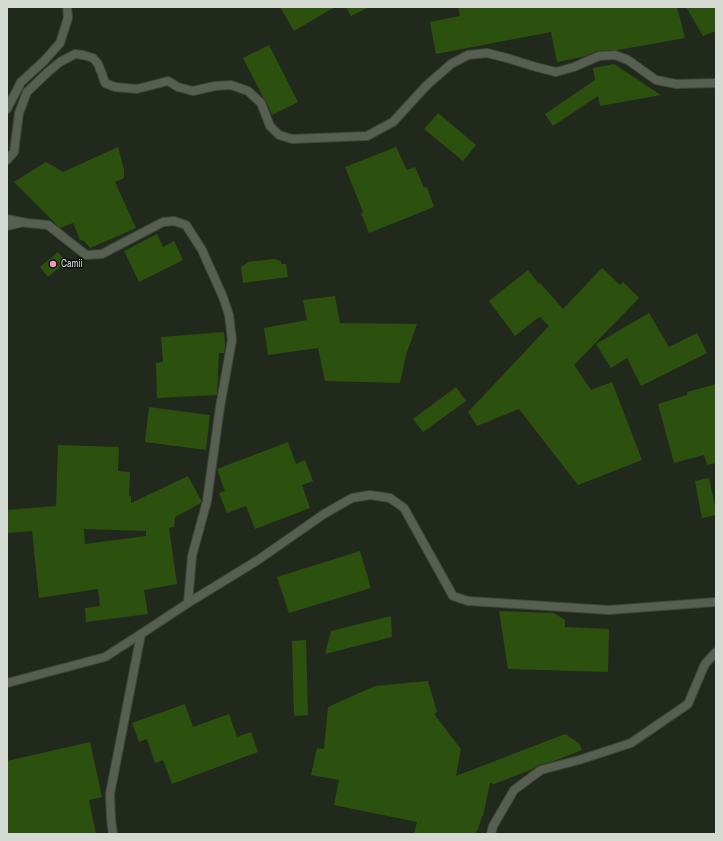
<!DOCTYPE html>
<style>
body{margin:0}
#map{position:relative;width:723px;height:841px;overflow:hidden;background:#21291c;font-family:"Archivo Narrow",sans-serif}
canvas{display:block}
.frame{position:absolute;inset:0;border:8px solid #d4d9d1;pointer-events:none}
</style>
<div id="map">
<canvas width="723" height="841"></canvas>
<div class="frame"></div>
</div>
<script>
const ctx = document.querySelector('canvas').getContext('2d');
ctx.lineJoin = 'round';
function fill(path, color) { ctx.fillStyle = color; ctx.fill(path, 'evenodd'); }
function stroke(path, color, width, dash) { ctx.strokeStyle = color; ctx.lineWidth = width; ctx.lineCap = dash ? 'butt' : 'round'; ctx.setLineDash(dash || []); ctx.stroke(path); }
function write(font, color, halo, rows, align = 'center') {
  ctx.font = font + ' "Archivo Narrow",sans-serif'; ctx.lineWidth = 3; ctx.setLineDash([]); ctx.textBaseline = 'middle'; ctx.strokeStyle = halo; ctx.fillStyle = color; for (const [text, x, y, turn = 0] of rows) {
    ctx.save(); ctx.translate(x, y); ctx.rotate((+turn || 0) * Math.PI / 180); ctx.textAlign = isNaN(turn) ? turn : align; if (halo) ctx.strokeText(text, 0, 0); ctx.fillText(text, 0, 0); ctx.restore();
  }
}
fill(new Path2D(`
 M 280,7 L 335,7 L 294,31 Z
 M 346,7 L 369,7 L 351,16 Z
 M 458,7 L 677,7 L 685,38 L 618,50 L 615,50 L 598,51 L 583,57 L 557,62 L 551,32 L 436,54 L 430,22 L 460,16 Z
 M 686,7 L 716,7 L 716,31 L 703,36 Z
 M 269,45 L 298,102 L 272,115 L 266,101 L 263,97 L 243,58 Z
 M 614,64 L 661,95 L 600,106 L 598,96 L 553,126 L 545,114 L 595,80 L 593,68 Z
 M 438,113 L 476,145 L 463,161 L 424,129 Z
 M 118,147 L 124,170 L 124,178 L 115,182 L 136,228 L 90,248 L 84,241 L 80,240 L 73,223 L 60,228 L 14,182 L 46,162 L 63,172 Z
 M 396,147 L 407,170 L 415,167 L 424,188 L 427,187 L 434,207 L 369,233 L 361,213 L 363,212 L 345,167 Z
 M 157,234 L 163,247 L 174,241 L 183,260 L 139,282 L 124,251 Z
 M 58,252 L 66,262 L 48,277 L 40,267 Z
 M 274,259 L 281,261 L 281,264 L 286,264 L 288,277 L 243,283 L 241,267 L 248,262 Z
 M 602,268 L 620,285 L 623,282 L 639,298 L 574,365 L 591,390 L 612,382 L 642,460 L 578,485 L 519,409 L 477,426 L 468,412 L 549,326 L 540,317 L 535,320 L 515,336 L 489,301 L 528,270 L 539,284 L 540,283 L 563,309 Z
 M 335,296 L 340,323 L 417,324 L 406,355 L 400,383 L 325,381 L 318,348 L 268,355 L 264,328 L 307,320 L 303,300 Z
 M 649,313 L 669,347 L 697,333 L 707,353 L 641,386 L 627,358 L 611,368 L 596,344 Z
 M 224,332 L 225,345 L 224,353 L 219,353 L 217,395 L 157,398 L 156,363 L 163,362 L 161,337 Z
 M 716,384 L 716,463 L 707,465 L 704,455 L 674,463 L 658,404 L 687,395 L 687,392 Z
 M 456,387 L 466,401 L 423,432 L 413,419 Z
 M 149,407 L 210,415 L 206,450 L 145,442 Z
 M 288,442 L 296,464 L 305,460 L 313,481 L 302,485 L 310,508 L 255,529 L 246,506 L 227,513 L 219,493 L 225,491 L 217,469 Z
 M 58,445 L 119,447 L 118,471 L 130,472 L 129,496 L 131,496 L 131,503 L 188,476 L 201,500 L 201,503 L 175,517 L 174,527 L 169,528 L 177,584 L 144,590 L 148,614 L 86,622 L 85,608 L 100,606 L 98,589 L 39,598 L 32,531 L 7,533 L 7,510 L 56,506 ZM 84,529 L 146,531 L 146,536 L 85,544 Z
 M 709,478 L 716,511 L 716,515 L 702,518 L 695,481 Z
 M 360,551 L 371,588 L 289,613 L 277,577 Z
 M 499,611 L 554,613 L 565,620 L 565,627 L 609,629 L 608,672 L 508,669 Z
 M 391,616 L 392,637 L 325,654 L 331,631 Z
 M 306,640 L 308,715 L 294,716 L 292,641 Z
 M 428,681 L 437,712 L 434,714 L 461,749 L 456,776 L 565,734 L 579,743 L 582,750 L 554,761 L 539,765 L 533,769 L 494,784 L 490,783 L 483,816 L 482,816 L 478,830 L 477,830 L 476,834 L 414,834 L 417,822 L 334,805 L 339,780 L 311,775 L 317,748 L 324,749 L 328,707 L 375,686 Z
 M 185,704 L 193,727 L 229,714 L 237,737 L 251,732 L 258,752 L 172,784 L 163,760 L 155,763 L 147,739 L 139,742 L 132,723 Z
 M 90,742 L 102,797 L 89,800 L 96,834 L 7,834 L 7,761 Z`), '#2c510e');
const minor = new Path2D(`
 M 7,109 L 21,82 L 44,61 L 60,43 L 68,18 L 67,7
 M 7,160 L 14,152 L 19,113 L 27,92 L 48,72 L 60,62 L 75,54 L 83,55 L 93,58 L 98,64 L 102,74 L 105,83 L 115,87 L 137,89 L 168,81 L 178,87 L 193,91 L 215,86 L 231,85 L 248,91 L 261,103 L 270,126 L 279,135 L 292,139 L 367,136 L 393,122 L 427,85 L 451,64 L 468,55 L 487,53 L 507,58 L 536,67 L 556,72 L 574,67 L 599,56 L 615,55 L 628,60 L 656,80 L 676,84 L 716,83
 M 7,219 L 27,223 L 48,225 L 86,255 L 102,254 L 163,222 L 174,221 L 186,225 L 202,250 L 223,297 L 229,315 L 232,340 L 220,407 L 207,501 L 192,556 L 188,603
 M 7,226 L 20,223
 M 7,683 L 105,657 L 141,634 L 188,603 L 258,560 L 324,514 L 352,498 L 370,495 L 390,498 L 404,508 L 453,596 L 468,601 L 609,610 L 716,602
 M 113,834 L 111,819 L 110,794 L 141,634
 M 491,834 L 493,826 L 514,790 L 541,770 L 579,760 L 631,743 L 688,704 L 705,664 L 716,652`);
stroke(minor, '#3f453b', 10);
stroke(minor, '#565f51', 8);
for (const [x, y, r, color] of [
 [53,264,4,"#fb8fc4"]
]) { const dot = new Path2D(); dot.arc(x, y, r, 0, 2 * Math.PI); ctx.fillStyle = color; ctx.fill(dot); stroke(dot, '#0d100b', 1.5); }
write('10px', '#d4d9d1', '#0d100b', [
 ["Camii",61,264]
], 'left');
</script>
